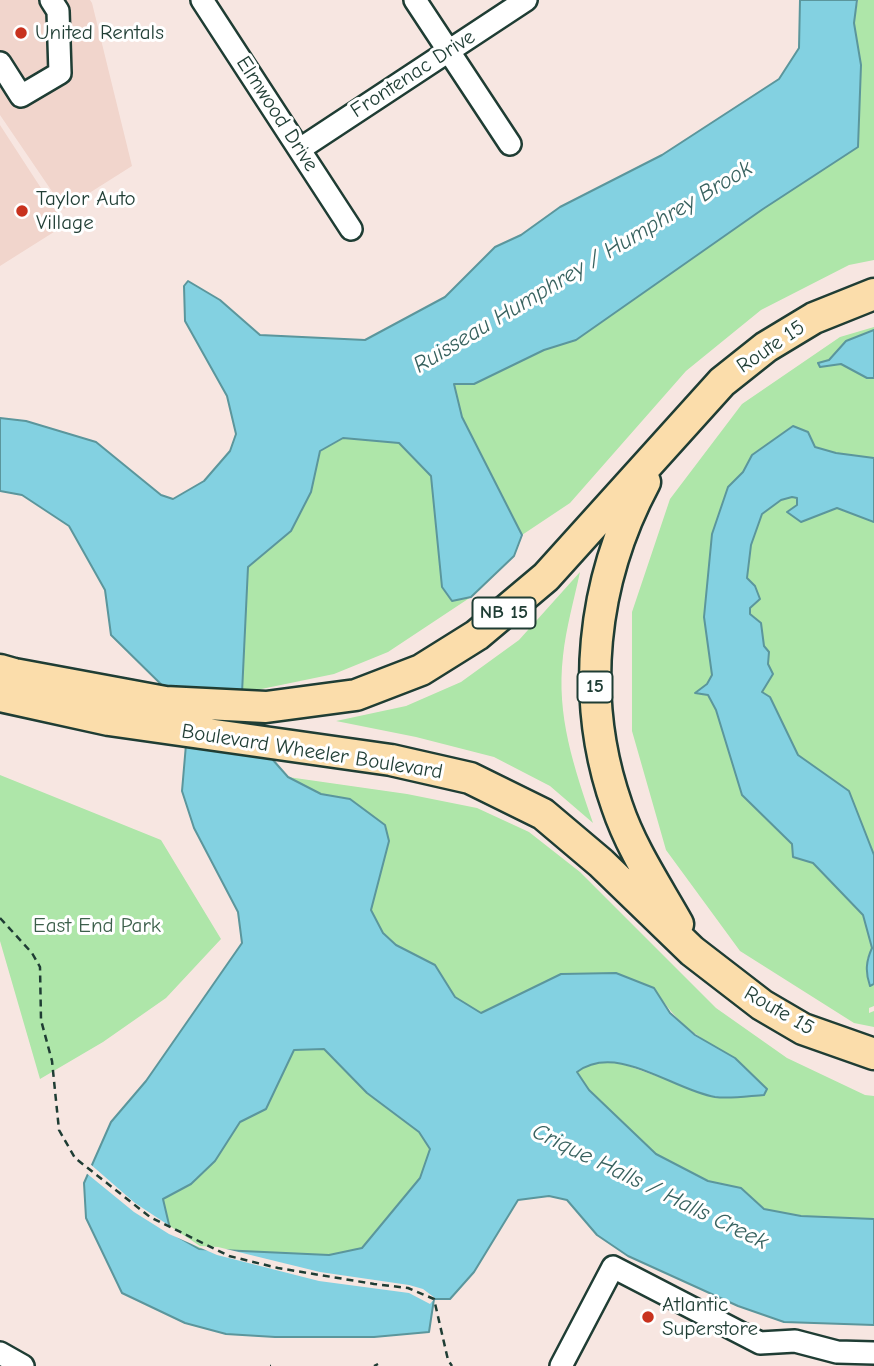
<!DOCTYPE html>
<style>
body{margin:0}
canvas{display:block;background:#f7e6e1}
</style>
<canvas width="874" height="1366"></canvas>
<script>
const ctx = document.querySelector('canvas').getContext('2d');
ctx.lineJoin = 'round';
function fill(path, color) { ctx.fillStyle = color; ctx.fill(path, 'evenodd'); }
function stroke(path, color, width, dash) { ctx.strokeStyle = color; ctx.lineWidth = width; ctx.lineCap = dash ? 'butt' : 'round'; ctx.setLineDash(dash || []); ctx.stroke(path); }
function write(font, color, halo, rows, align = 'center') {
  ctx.font = font + ' "Comic Neue",sans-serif'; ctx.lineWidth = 6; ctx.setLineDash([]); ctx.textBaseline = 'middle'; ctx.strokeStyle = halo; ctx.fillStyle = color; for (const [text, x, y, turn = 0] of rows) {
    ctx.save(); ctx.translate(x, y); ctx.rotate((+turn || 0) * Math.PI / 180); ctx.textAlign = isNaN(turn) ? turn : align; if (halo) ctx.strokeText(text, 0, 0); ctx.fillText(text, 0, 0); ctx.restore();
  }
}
fill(new Path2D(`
 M 0,0 L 90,0 L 92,3 L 132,166 L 64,209 L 0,115 Z
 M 0,125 L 65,225 L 0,266 Z`), '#f1d5cc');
fill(new Path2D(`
 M 858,0 L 874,0 L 874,260 L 849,265 L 761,310 L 686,371 L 570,503 L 522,535 L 462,417 L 454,384 L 474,384 L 544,350 L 576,340 L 763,209 L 858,147 L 861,65 L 854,23 Z
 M 874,327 L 874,330 L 846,341 L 829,360 L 818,364 L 821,367 L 841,364 L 867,378 L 874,378 L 874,458 L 836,453 L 814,447 L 807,432 L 752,455 L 743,472 L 728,487 L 712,534 L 704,617 L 712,675 L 707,684 L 696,693 L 708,695 L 716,710 L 742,795 L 792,844 L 793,857 L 813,862 L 863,915 L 873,949 L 867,959 L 870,986 L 874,984 L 874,1006 L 869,1008 L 869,1013 L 874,1011 L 874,1027 L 854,1023 L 740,951 L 666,850 L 632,731 L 632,612 L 670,499 L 742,404 L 840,337 Z
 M 343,438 L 399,443 L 431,476 L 442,587 L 452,601 L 471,597 L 388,652 L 334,674 L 242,693 L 248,567 L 291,531 L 311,492 L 320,451 Z
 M 792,497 L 797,498 L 801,522 L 837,507 L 874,522 L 874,855 L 849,791 L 798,755 L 770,698 L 762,692 L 773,674 L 768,664 L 769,652 L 764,646 L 761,623 L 750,614 L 747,578 L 751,545 L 762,514 L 781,500 Z
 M 580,572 C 574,600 566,628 563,656 C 556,716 574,767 593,823 L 550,786 L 494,757 L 416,737 L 336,721 L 406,706 L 461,682 L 519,640 Z
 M 0,775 L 161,840 L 221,939 L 166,998 L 103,1042 L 40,1079 L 0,941 Z
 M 288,777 L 407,794 L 477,808 L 529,832 L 580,872 L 716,1008 L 787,1058 L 865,1095 L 874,1096 L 874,1219 L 801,1216 L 764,1209 L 741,1188 L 708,1181 L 656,1154 L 589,1090 L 577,1072 L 588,1063 L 620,1063 L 715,1097 L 735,1058 C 696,1036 679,1026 654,988 L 561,974 L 481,1013 L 455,997 L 435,965 L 396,945 L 383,933 L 371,910 L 389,841 L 350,799 L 321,794 Z
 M 324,1049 L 367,1093 L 419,1132 L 430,1149 L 420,1178 L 362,1248 L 329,1255 L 198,1249 L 171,1233 L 163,1199 L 191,1184 L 215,1161 L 240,1122 L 266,1109 L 294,1050 Z`), '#aee6a9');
const water = new Path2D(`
 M 800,0 L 857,0 L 854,23 L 861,65 L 858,147 L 763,209 L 576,340 L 544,350 L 474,384 L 454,384 L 462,417 L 522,535 L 514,556 L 471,597 L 452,601 L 442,587 L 431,476 L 399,443 L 343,438 L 320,451 L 311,492 L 291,531 L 248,567 L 242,693 L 265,751 L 288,777 L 321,794 L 350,799 L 385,825 L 389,841 L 371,910 L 383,933 L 396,945 L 435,965 L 455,997 L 481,1013 L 561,974 L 616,973 L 654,988 L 670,1013 L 695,1035 L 735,1058 L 767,1089 L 764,1095 C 749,1096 730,1099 715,1097 C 673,1090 617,1042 577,1072 L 589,1090 L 656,1154 L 708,1181 L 741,1188 L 764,1209 L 801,1216 L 874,1219 L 874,1325 L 784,1322 L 738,1306 L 628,1256 L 597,1235 L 567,1200 L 549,1196 L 518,1200 L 474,1272 L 450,1299 L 434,1299 L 429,1332 L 374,1337 L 275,1337 L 226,1334 L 185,1323 L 122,1293 L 86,1218 L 84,1183 L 111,1122 L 146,1081 L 242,943 L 238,912 L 194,828 L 182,791 L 188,721 L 174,697 L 111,635 L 105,590 L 69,526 L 22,495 L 0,491 L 0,418 L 26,421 L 96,442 L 161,495 L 173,499 L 204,481 L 230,451 L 236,434 L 227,396 L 185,321 L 184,286 L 188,281 L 220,300 L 260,335 L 365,340 L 445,297 L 495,247 L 521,235 L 560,207 L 662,155 L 779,79 L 799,48 ZM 324,1049 L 367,1093 L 419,1132 L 430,1149 L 420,1178 L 362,1248 L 329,1255 L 199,1249 L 171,1233 L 163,1199 L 191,1184 L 215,1161 L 240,1122 L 266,1109 L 294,1050 Z
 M 874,330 L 874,378 L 867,378 L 841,364 L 820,367 L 818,363 L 829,360 L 846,341 Z
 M 793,426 L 808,432 L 815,447 L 836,453 L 874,458 L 874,522 L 837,508 L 801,522 L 787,512 L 797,505 L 797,498 L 792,497 L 781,500 L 762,514 L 751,545 L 747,578 L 755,586 L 760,599 L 750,608 L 750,614 L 761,623 L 764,646 L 769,652 L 768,664 L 773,674 L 762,692 L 770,697 L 798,755 L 849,791 L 874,855 L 874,984 L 870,986 C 865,972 866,961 872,948 L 863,915 L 813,863 L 793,857 L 792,844 L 742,795 L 716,710 L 708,695 L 695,693 L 707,684 L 712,675 L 704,617 L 712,534 L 728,487 L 743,472 L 752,455 Z`);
fill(water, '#83d1e1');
stroke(water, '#5b969c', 2);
fill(new Path2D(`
 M 89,1163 L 135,1203 L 200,1246 L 218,1247 L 320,1272 L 409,1285 L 423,1289 L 435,1298 L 430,1304 L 409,1293 L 319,1281 L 217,1255 L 169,1234 L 134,1212 L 85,1172 Z`), '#f7e6e1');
const minor = new Path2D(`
 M 202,0 L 351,229
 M 415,0 L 510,144
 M 0,63 L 21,96 L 60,73 L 58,11 L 51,0
 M 300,149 L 526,0
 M 0,1353 L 23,1366
 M 561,1366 L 613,1267 L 760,1343 L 795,1341 L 837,1352 L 874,1353`);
const highway = new Path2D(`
 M 645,482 C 592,581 579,698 617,806 C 631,848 656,885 678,924
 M 0,670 L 14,674 L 165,702 L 266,707 L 356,695 L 421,670 L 477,635 L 546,577 L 722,382 L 766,347 L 814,318 L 874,294
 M 0,696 L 109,720 L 391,760 L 470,778 L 543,814 L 601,863 L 692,951 L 762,1005 L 803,1029 L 874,1054`);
stroke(minor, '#1f3d34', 26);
stroke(highway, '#1f3d34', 35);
stroke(new Path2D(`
 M 0,918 L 32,953 L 40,967 L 41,1020 L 52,1061 L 59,1130 L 75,1158 L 150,1217 L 229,1256 L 278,1268 L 374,1284 L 408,1288 L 434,1299 L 448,1360 L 452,1366
 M 270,1366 L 271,1366
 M 374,1366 L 378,1364`), '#1f3d34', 2.5, [7, 5]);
stroke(minor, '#fff', 21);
stroke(highway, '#fbddab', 30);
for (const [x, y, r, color] of [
 [21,33,7,"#c8321e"],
 [22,211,7,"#c8321e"],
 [648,1317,7,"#c8321e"]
]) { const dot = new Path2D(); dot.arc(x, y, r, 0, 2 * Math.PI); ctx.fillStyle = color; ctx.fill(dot); stroke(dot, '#fff', 2.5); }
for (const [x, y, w] of [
 [504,613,63],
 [595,687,35]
]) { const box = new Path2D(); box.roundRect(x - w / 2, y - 15.5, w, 31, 5); ctx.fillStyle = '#fff'; ctx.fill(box); stroke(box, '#1f3d34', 2); }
write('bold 19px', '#1f3d34', null, [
 ["NB 15",504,613],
 ["15",595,687]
]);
write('21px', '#1f3d34', '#fff', [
 ["United Rentals",35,33],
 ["Taylor Auto",36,199],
 ["Village",36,223],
 ["Atlantic",662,1305],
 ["Superstore",662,1329]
], 'left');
write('21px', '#1f3d34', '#fff', [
 ["Frontenac Drive",413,74,-33],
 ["Elmwood Drive",277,114,57],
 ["Route 15",771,347,-34],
 ["Boulevard Wheeler Boulevard",312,752,9],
 ["Route 15",779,1011,30]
]);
write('21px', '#3c5f4b', '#fff', [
 ["East End Park",97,926]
]);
write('italic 23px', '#38625f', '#fff', [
 ["Ruisseau Humphrey / Humphrey Brook",583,267,-31],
 ["Crique Halls / Halls Creek",650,1187,26]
]);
</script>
